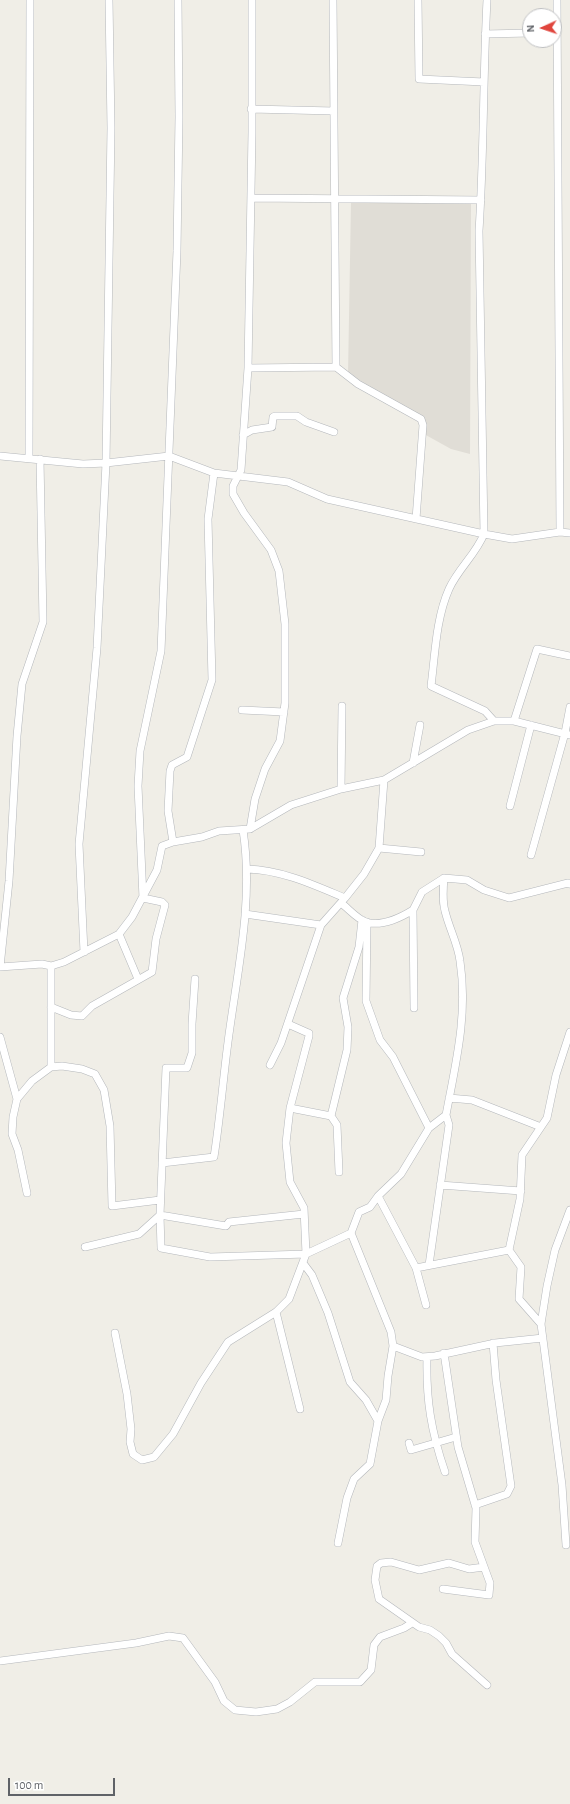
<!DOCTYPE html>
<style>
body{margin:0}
#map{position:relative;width:570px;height:1804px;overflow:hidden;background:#f0eee7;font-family:"Alegreya Sans",sans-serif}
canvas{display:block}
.north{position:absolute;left:522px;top:8px;width:40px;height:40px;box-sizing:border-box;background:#fff;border:1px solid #bfc0c2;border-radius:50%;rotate:267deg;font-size:11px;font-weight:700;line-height:16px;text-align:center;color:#5f6267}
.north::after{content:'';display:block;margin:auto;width:14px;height:18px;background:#e0453d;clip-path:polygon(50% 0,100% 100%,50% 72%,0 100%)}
.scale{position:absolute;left:8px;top:1778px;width:107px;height:18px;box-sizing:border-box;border:2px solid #5f6267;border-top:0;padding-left:5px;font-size:12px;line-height:14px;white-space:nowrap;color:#5f6267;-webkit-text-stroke:3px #fff;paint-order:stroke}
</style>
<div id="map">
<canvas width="570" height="1804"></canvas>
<div class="north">N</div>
<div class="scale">100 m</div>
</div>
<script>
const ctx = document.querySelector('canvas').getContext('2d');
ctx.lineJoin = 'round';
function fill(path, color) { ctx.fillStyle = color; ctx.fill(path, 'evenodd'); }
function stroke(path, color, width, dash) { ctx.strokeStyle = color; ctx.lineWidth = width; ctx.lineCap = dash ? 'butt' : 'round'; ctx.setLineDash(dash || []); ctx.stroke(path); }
fill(new Path2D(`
 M 351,202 L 471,204 L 470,454 L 451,449 L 424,434 L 425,421 L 348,375 Z`), '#e0ddd6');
const minor = new Path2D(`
 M 333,0 L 336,367
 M 418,0 L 419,79 L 484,82
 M 487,0 C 483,77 484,154 479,231 L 484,534 C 476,554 458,569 449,589 C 436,618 435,655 431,686 L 485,711 L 494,721
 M 557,0 L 560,532
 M 485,34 L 530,33
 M 251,109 L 334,111
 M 251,198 L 481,200
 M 248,368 L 336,367 L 358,384 L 421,419 L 423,425 L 416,519
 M 243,435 L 252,430 L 272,427 L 273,417 L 275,416 L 297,416 L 306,422 L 334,432
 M 0,456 L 83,464 L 106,463 L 169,456 L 214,473 L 288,482 L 327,499 L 484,534 L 512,539 L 560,532 L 570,533
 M 29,458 L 30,0
 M 242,710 L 284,712
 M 514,721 L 537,649 L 570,656
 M 413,763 L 420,725
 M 341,789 L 342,706
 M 510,806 L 531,725
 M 250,829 L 255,799 L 265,769 L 280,741 L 285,703 L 285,624 L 279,571 L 271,550 L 244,513 L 233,494 L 233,486 L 241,470 L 248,368 L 252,132 L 252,0
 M 173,842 L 168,811 L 170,771 L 172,765 L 187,757 L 212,680 L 208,519 L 214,473
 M 379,848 L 421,852
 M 531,855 L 565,733 L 570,707
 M 247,869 C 282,870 314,885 345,898
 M 341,903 C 349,909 357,919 366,922 C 382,927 400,918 413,910
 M 245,914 L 321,925
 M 367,922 L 366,1001 L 380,1040 L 393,1057 L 429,1128
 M 119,934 L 138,979
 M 84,952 L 79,844 L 97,648 L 106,463 L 111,128 L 109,0
 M 51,966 L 51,1067
 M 0,967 L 42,964 L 51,966 L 64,962 L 119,934 L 132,917 L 157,870 L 162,846 L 173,842 L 202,837 L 219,831 L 250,829 L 291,805 L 341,789 L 384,780 L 468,730 L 494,721 L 514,721 L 570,735
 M 0,967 L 9,881 L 17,736 L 22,684 L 43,622 L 40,459
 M 195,979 L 192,1024 L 192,1053 L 187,1068 L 166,1068 L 160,1215 L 161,1248 L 210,1257 L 306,1254 L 304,1208 L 290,1182 L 286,1143 L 290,1108 L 309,1036 L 309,1033 L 306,1032 L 288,1024
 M 51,1007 L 71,1015 L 82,1016 L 92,1006 L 152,972 L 156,939 L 165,905 L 162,902 L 143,898 L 138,786 L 140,751 L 161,651 L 177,251 L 179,117 L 178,0
 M 414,1008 L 413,910 L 422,892 L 444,878 L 467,880 L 484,890 L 509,898 L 568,883 L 570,884
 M 0,1037 L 17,1099
 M 270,1065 L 281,1043 L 321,925 L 345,898 L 364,874 L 379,848 L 384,780
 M 449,1098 L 472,1100 L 541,1127
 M 290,1108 L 331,1116 L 337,1125 L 339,1172
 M 331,1116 L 347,1050 L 348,1027 L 343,998 L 359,947 L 362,920
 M 162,1163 L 214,1157 C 220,1119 223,1080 228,1042 C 237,972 254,901 243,830
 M 440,1185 L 521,1191
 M 27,1193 L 18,1150 L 12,1134 L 13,1117 L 17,1099 L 32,1081 L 51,1067 L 62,1066 L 82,1069 L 95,1074 L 104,1090 L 110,1126 L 112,1206 L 160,1200
 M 378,1196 L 416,1268 L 426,1305
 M 85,1247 L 139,1234 L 160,1215 L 226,1226 L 229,1222 L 304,1214
 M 303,1263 L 312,1275 L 328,1313 L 350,1382 L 366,1400 L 378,1421
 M 429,1265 L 449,1125 L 446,1115
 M 416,1268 L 509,1250
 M 276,1312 L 300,1409
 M 541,1324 L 519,1299 L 521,1267 L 509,1250 L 520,1199 L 522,1155 L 547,1118 L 556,1075 L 570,1032
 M 115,1333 L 127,1394 L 131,1429 L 130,1442 L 133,1454 L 142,1460 L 154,1457 L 173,1434 L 201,1383 L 228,1342 L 276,1312 L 289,1299 L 306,1254 L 351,1233 L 359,1212 L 370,1207 L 378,1196 L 401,1174 L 429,1128 L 446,1115 C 456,1062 468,1014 460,961 C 458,944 449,928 445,911 C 442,900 443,889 444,878
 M 393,1346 L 422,1357 L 435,1356 L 495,1343 L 543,1338
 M 427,1357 C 426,1400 431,1431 445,1472
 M 409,1443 L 411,1450 L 456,1437
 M 475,1505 L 507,1494 L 511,1486 L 496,1380 L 493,1343
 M 338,1543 L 347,1498 L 354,1479 L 370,1464 L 378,1421 L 386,1400 L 388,1376 L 393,1346 L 391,1332 L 351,1233
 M 566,1545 L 562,1485 L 541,1324 L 547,1286 L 555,1250 L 570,1210
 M 484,1567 L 469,1569 L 449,1563 L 419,1570 L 391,1562 L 381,1563 L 377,1566 L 375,1580 L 379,1599 L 419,1627 L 430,1630 L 439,1636 L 446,1643 L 452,1654 L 487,1685
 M 443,1589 L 489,1595 L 490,1583 L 475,1542 L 476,1508 L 458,1447 L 444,1353
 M 0,1661 L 136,1643 L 169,1636 L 183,1638 L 215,1682 L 224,1701 L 235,1710 L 256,1712 L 277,1709 L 290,1702 L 315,1682 L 360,1682 L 371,1670 L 374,1645 L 380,1637 L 404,1628 L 412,1623`);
stroke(minor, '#b4b7bb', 8);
stroke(minor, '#fff', 7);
</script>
